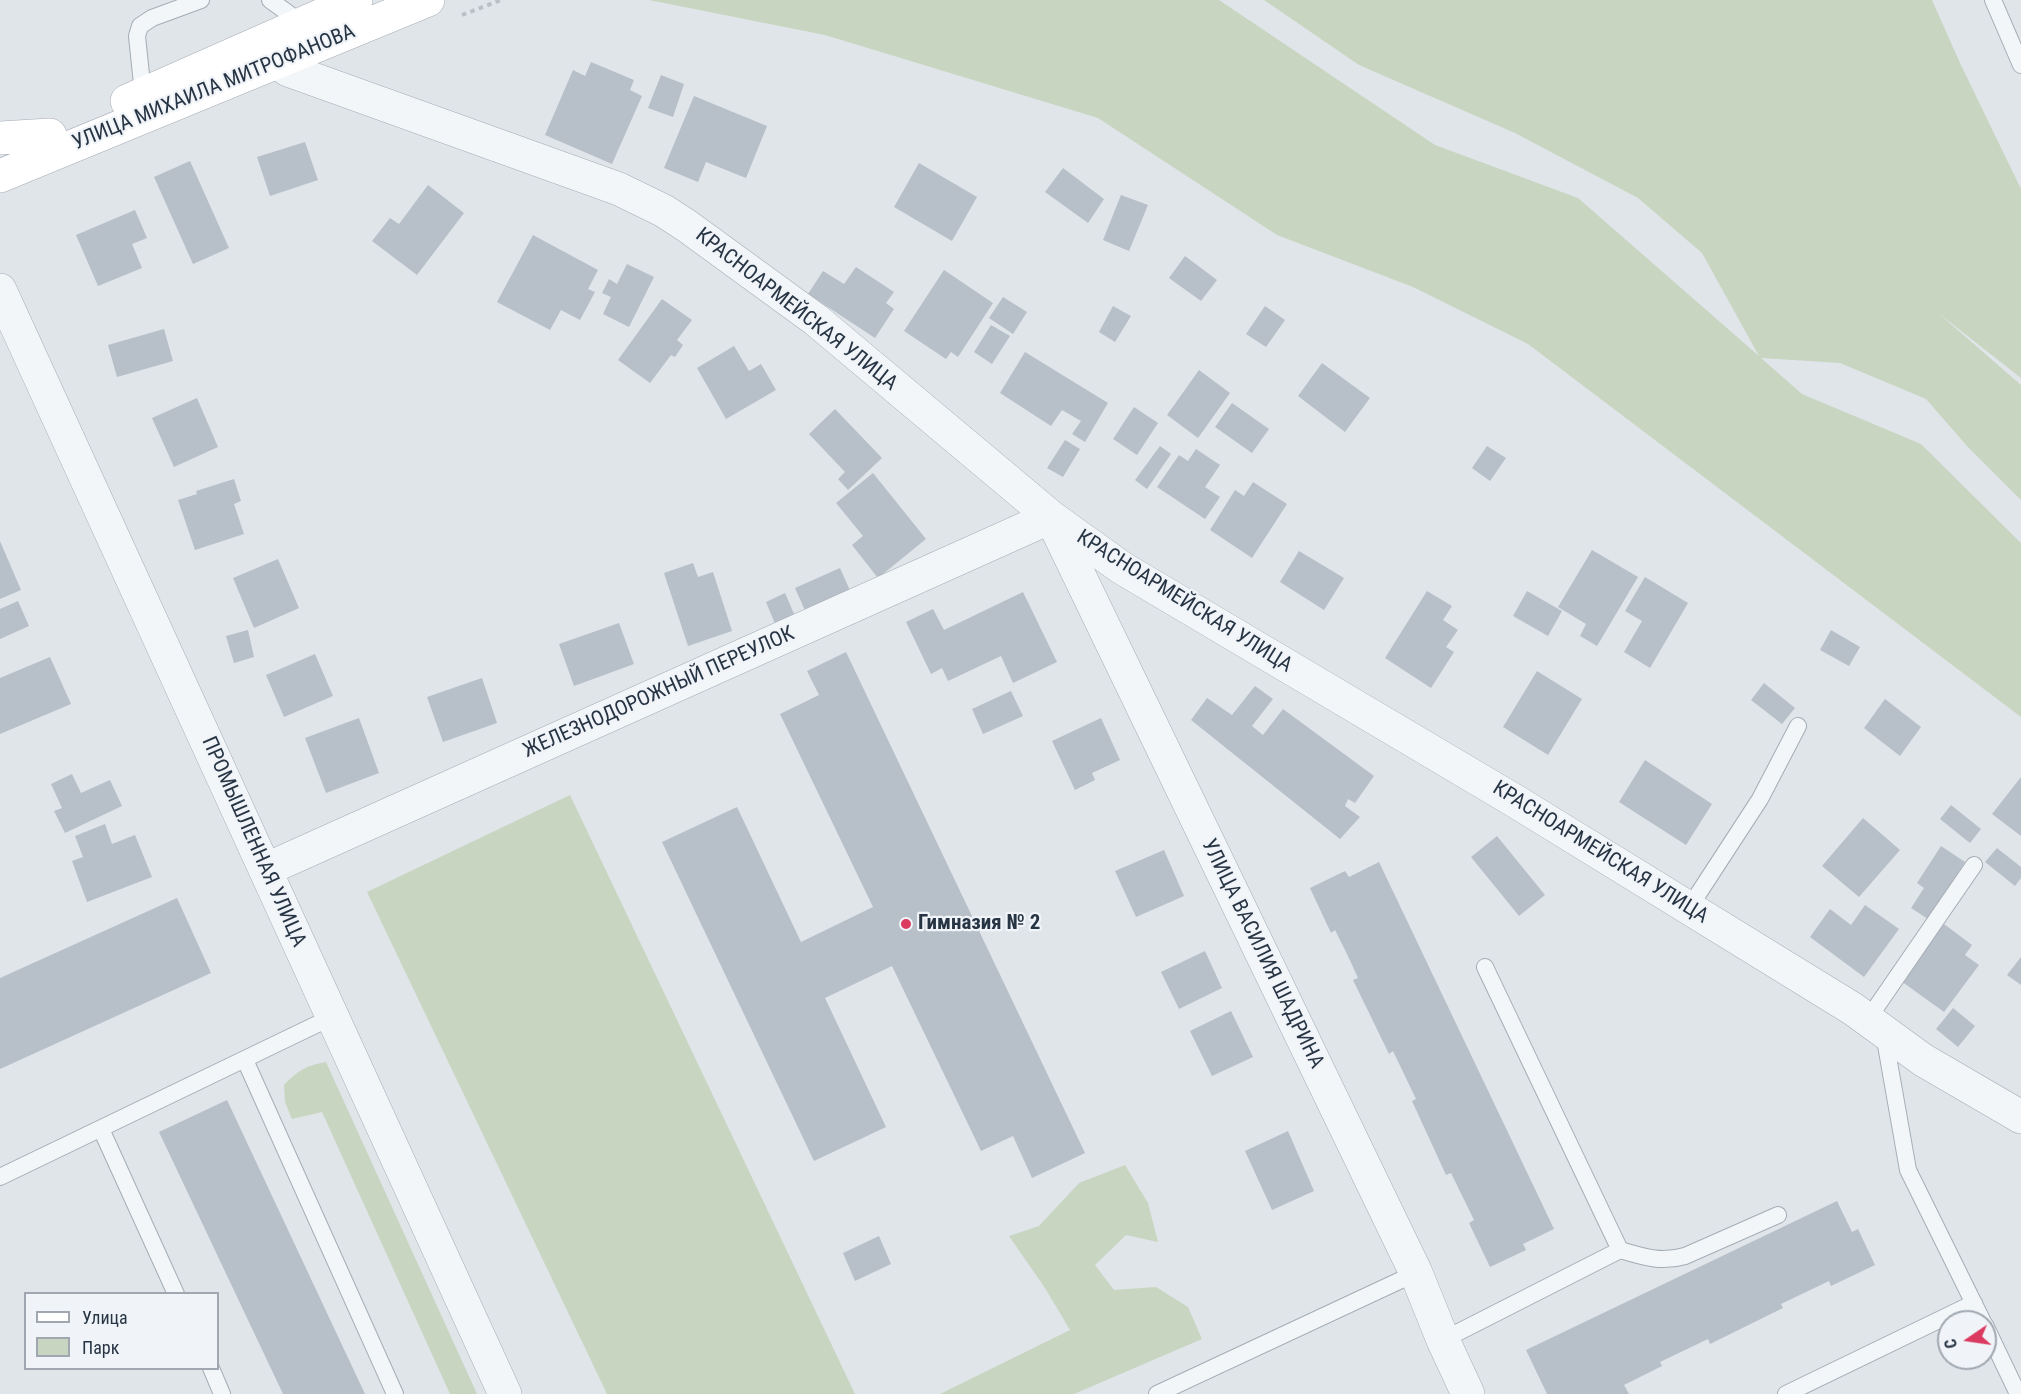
<!DOCTYPE html>
<meta charset="utf-8">
<style>
body{margin:0}
#map{position:relative;width:2021px;height:1394px;overflow:hidden;background:#e0e5ea;font-family:"Roboto Condensed",sans-serif}
canvas{display:block}
.legend{position:absolute;left:24px;top:1292px;width:195px;height:78px;box-sizing:border-box;background:#f0f4f8;border:2px solid #a0a7b0;margin:0;padding:8px 10px;list-style:none;font-size:18px;color:#273444}
.legend li{display:flex;align-items:center;gap:12px;height:30px}
.legend b{width:30px;border:2px solid #a0a7b0}
.north{position:absolute;left:1937px;top:1310px;width:60px;height:60px;box-sizing:border-box;background:#f0f4f8;border:2px solid #a0a7b0;border-radius:50%;rotate:257deg;font-size:16px;font-weight:700;line-height:24px;text-align:center;color:#273444}
.north::after{content:'';display:block;margin:auto;width:21px;height:27px;background:#db3a61;clip-path:polygon(50% 0,100% 100%,50% 72%,0 100%)}
</style>
<div id="map">
<canvas width="2021" height="1394"></canvas>
<ul class="legend">
<li><b style="height:8px;background:#fff"></b>Улица</li>
<li><b style="height:16px;background:#c8d5c0"></b>Парк</li>
</ul>
<div class="north">С</div>
</div>
<script>
const ctx = document.querySelector('canvas').getContext('2d');
ctx.lineJoin = 'round';
function fill(path, color) { ctx.fillStyle = color; ctx.fill(path, 'evenodd'); }
function stroke(path, color, width, dash) { ctx.strokeStyle = color; ctx.lineWidth = width; ctx.lineCap = dash ? 'butt' : 'round'; ctx.setLineDash(dash || []); ctx.stroke(path); }
function write(font, color, halo, rows, align = 'center') {
  ctx.font = font + ' "Roboto Condensed",sans-serif'; ctx.lineWidth = 4.5; ctx.setLineDash([]); ctx.textBaseline = 'middle'; ctx.strokeStyle = halo; ctx.fillStyle = color; for (const [text, x, y, turn = 0] of rows) {
    ctx.save(); ctx.translate(x, y); ctx.rotate((+turn || 0) * Math.PI / 180); ctx.textAlign = isNaN(turn) ? turn : align; if (halo) ctx.strokeText(text, 0, 0); ctx.fillText(text, 0, 0); ctx.restore();
  }
}
fill(new Path2D(`
 M 649,0 L 1219,0 L 1435,145 L 1578,198 L 1759,356 L 1702,253 L 1638,198 L 1515,133 L 1359,65 L 1264,0 L 1932,0 L 1960,63 L 2021,189 L 2021,378 L 1937,312 L 2021,385 L 2021,500 L 1967,446 L 1926,399 L 1840,363 L 1761,358 L 1802,394 L 1921,444 L 2021,543 L 2021,717 L 1528,344 L 1413,287 L 1277,235 L 1098,118 L 825,35 Z
 M 570,795 L 855,1394 L 607,1394 L 367,892 Z
 M 326,1062 L 477,1394 L 450,1394 L 322,1112 L 292,1119 L 285,1102 L 284,1085 C 299,1070 305,1066 326,1062 Z
 M 1125,1165 L 1148,1203 L 1158,1242 L 1126,1235 L 1095,1265 L 1114,1290 L 1156,1287 L 1188,1307 L 1202,1339 L 1074,1394 L 940,1394 L 1070,1330 L 1045,1288 L 1009,1236 L 1039,1226 L 1079,1183 Z`), '#c8d5c0');
fill(new Path2D(`
 M 591,62 L 634,80 L 630,90 L 642,96 L 612,164 L 545,135 L 573,70 L 585,76 Z
 M 661,75 L 684,84 L 673,117 L 648,108 Z
 M 694,96 L 767,126 L 746,178 L 706,162 L 698,182 L 664,168 Z
 M 305,142 L 318,180 L 270,196 L 257,157 Z
 M 190,161 L 229,248 L 193,264 L 154,177 Z
 M 919,163 L 977,197 L 952,241 L 894,207 Z
 M 1063,168 L 1104,199 L 1088,223 L 1045,192 Z
 M 428,185 L 464,213 L 417,275 L 372,241 L 390,218 L 399,224 Z
 M 1121,195 L 1148,205 L 1129,251 L 1103,240 Z
 M 135,210 L 147,238 L 132,244 L 142,268 L 98,286 L 76,235 Z
 M 533,235 L 598,270 L 588,289 L 595,292 L 580,320 L 561,310 L 550,330 L 497,302 Z
 M 1185,256 L 1217,280 L 1201,301 L 1169,278 Z
 M 627,264 L 654,277 L 629,327 L 603,314 L 611,297 L 602,293 L 609,279 L 617,284 Z
 M 856,267 L 894,292 L 886,303 L 894,309 L 875,338 L 808,294 L 823,271 L 844,284 Z
 M 944,270 L 993,303 L 958,357 L 951,352 L 946,359 L 904,331 Z
 M 1003,297 L 1027,312 L 1013,334 L 989,318 Z
 M 662,299 L 692,320 L 677,340 L 683,345 L 675,357 L 671,355 L 650,383 L 618,360 Z
 M 1113,306 L 1131,316 L 1115,342 L 1099,332 Z
 M 1265,306 L 1285,320 L 1266,347 L 1246,334 Z
 M 991,325 L 1010,336 L 992,364 L 974,352 Z
 M 164,329 L 173,361 L 117,377 L 108,345 Z
 M 734,346 L 749,371 L 761,364 L 776,390 L 726,419 L 697,368 Z
 M 1025,352 L 1108,403 L 1085,442 L 1072,434 L 1081,421 L 1062,410 L 1051,426 L 1000,393 Z
 M 1322,363 L 1370,398 L 1345,432 L 1298,396 Z
 M 1199,370 L 1230,393 L 1198,438 L 1167,415 Z
 M 197,398 L 218,447 L 174,467 L 152,418 Z
 M 1232,403 L 1269,429 L 1252,453 L 1215,427 Z
 M 1134,407 L 1158,423 L 1137,455 L 1113,439 Z
 M 835,409 L 882,458 L 848,490 L 838,479 L 845,472 L 809,434 Z
 M 1065,440 L 1080,449 L 1063,477 L 1047,468 Z
 M 1160,446 L 1171,454 L 1147,489 L 1135,480 Z
 M 1487,446 L 1506,458 L 1490,481 L 1472,468 Z
 M 1196,449 L 1220,465 L 1205,487 L 1220,497 L 1205,519 L 1157,487 L 1179,455 L 1188,461 Z
 M 873,473 L 926,539 L 878,578 L 852,545 L 863,536 L 836,503 Z
 M 234,479 L 241,501 L 234,504 L 244,534 L 195,550 L 178,500 L 197,494 L 196,491 Z
 M 1253,482 L 1287,504 L 1252,558 L 1210,530 L 1235,490 L 1244,496 Z
 M 0,541 L 21,590 L 0,599 Z
 M 1592,550 L 1638,577 L 1597,646 L 1580,636 L 1586,624 L 1558,607 Z
 M 1299,551 L 1344,578 L 1324,610 L 1280,582 Z
 M 278,559 L 299,608 L 254,628 L 233,578 Z
 M 693,563 L 698,577 L 713,572 L 732,631 L 688,646 L 664,573 Z
 M 840,568 L 852,595 L 807,615 L 795,588 Z
 M 1645,577 L 1688,603 L 1650,668 L 1624,652 L 1642,621 L 1625,611 Z
 M 1427,591 L 1452,606 L 1443,620 L 1458,630 L 1446,647 L 1454,652 L 1431,688 L 1385,658 Z
 M 1527,591 L 1562,611 L 1548,636 L 1513,616 Z
 M 1023,592 L 1057,662 L 1013,683 L 1001,656 L 948,681 L 942,668 L 931,674 L 906,622 L 933,609 L 944,630 Z
 M 785,593 L 798,623 L 778,631 L 766,602 Z
 M 18,601 L 29,626 L 0,639 L 0,609 Z
 M 619,623 L 634,664 L 574,686 L 559,644 Z
 M 248,630 L 254,657 L 234,663 L 226,636 Z
 M 1831,630 L 1860,647 L 1849,666 L 1820,650 Z
 M 846,652 L 1085,1153 L 1032,1178 L 1013,1136 L 981,1151 L 892,966 L 825,998 L 886,1127 L 814,1161 L 662,842 L 737,807 L 801,942 L 873,907 L 780,714 L 819,695 L 807,671 Z
 M 315,654 L 333,696 L 284,717 L 266,675 Z
 M 50,657 L 71,704 L 0,734 L 0,678 Z
 M 1537,671 L 1582,699 L 1548,755 L 1503,727 Z
 M 482,678 L 497,723 L 443,742 L 427,697 Z
 M 1764,683 L 1795,708 L 1782,724 L 1751,700 Z
 M 1255,686 L 1273,699 L 1252,726 L 1263,735 L 1283,709 L 1374,776 L 1355,803 L 1348,799 L 1345,806 L 1360,817 L 1340,839 L 1191,720 L 1207,698 L 1232,715 Z
 M 1011,691 L 1023,716 L 983,734 L 972,709 Z
 M 1885,699 L 1921,727 L 1900,756 L 1864,728 Z
 M 359,718 L 379,773 L 326,793 L 305,738 Z
 M 1101,718 L 1120,760 L 1092,773 L 1095,780 L 1075,790 L 1052,741 Z
 M 1645,760 L 1712,804 L 1686,845 L 1619,802 Z
 M 72,774 L 81,793 L 110,780 L 122,806 L 65,833 L 54,811 L 62,808 L 51,784 Z
 M 2021,777 L 2021,836 L 1992,814 Z
 M 1951,805 L 1981,829 L 1970,843 L 1940,819 Z
 M 1863,818 L 1900,850 L 1859,897 L 1822,866 Z
 M 105,824 L 112,844 L 135,835 L 152,877 L 87,902 L 72,861 L 83,857 L 75,836 Z
 M 1497,836 L 1545,895 L 1519,916 L 1471,857 Z
 M 1941,846 L 1965,862 L 1928,919 L 1911,908 L 1924,888 L 1917,883 Z
 M 1997,848 L 2021,867 L 2021,878 L 2015,886 L 1985,862 Z
 M 1164,850 L 1184,896 L 1136,917 L 1115,871 Z
 M 1379,862 L 1554,1229 L 1523,1244 L 1526,1250 L 1490,1267 L 1469,1223 L 1474,1220 L 1451,1173 L 1446,1175 L 1412,1101 L 1416,1099 L 1393,1051 L 1389,1054 L 1353,980 L 1358,978 L 1347,954 L 1335,930 L 1331,933 L 1310,888 L 1345,871 L 1349,877 Z
 M 177,898 L 211,973 L 0,1069 L 0,978 Z
 M 1865,905 L 1899,929 L 1864,977 L 1810,937 L 1830,909 L 1851,925 Z
 M 1944,924 L 1972,945 L 1965,955 L 1979,965 L 1944,1012 L 1901,981 Z
 M 1205,951 L 1222,988 L 1179,1009 L 1161,972 Z
 M 2021,957 L 2021,985 L 2007,975 Z
 M 1953,1008 L 1975,1026 L 1958,1047 L 1936,1029 Z
 M 1231,1011 L 1253,1057 L 1212,1076 L 1190,1031 Z
 M 227,1100 L 365,1394 L 283,1394 L 159,1132 Z
 M 1288,1131 L 1314,1191 L 1272,1210 L 1245,1151 Z
 M 1837,1201 L 1852,1232 L 1858,1229 L 1875,1265 L 1831,1286 L 1829,1281 L 1781,1304 L 1783,1308 L 1710,1344 L 1708,1339 L 1660,1362 L 1662,1366 L 1624,1385 L 1629,1394 L 1547,1394 L 1526,1350 Z
 M 879,1236 L 891,1264 L 855,1281 L 843,1253 Z`), '#b7bfc9');
const service = new Path2D(`
 M 270,0 L 303,24
 M 1993,0 L 2021,65
 M 143,94 L 137,36 L 140,26 L 152,18 L 201,0
 M 1689,908 L 1760,799 L 1798,726
 M 1868,1019 L 1974,865
 M 1884,1034 L 1908,1170 L 1983,1322
 M 245,1060 L 395,1394
 M 101,1129 L 176,1294
 M 0,1177 L 332,1017
 M 1620,1250 C 1644,1257 1661,1263 1685,1256 L 1778,1215
 M 1985,1325 L 2018,1394
 M 1443,1340 L 1620,1250 L 1485,967
 M 211,1368 L 222,1394
 M 1157,1394 L 1416,1273
 M 1786,1394 L 1974,1303`);
const minor = new Path2D(`
 M 269,39 L 279,63 L 288,70 L 619,189 L 664,211 L 687,226 L 816,320 L 1051,517 L 1122,568 L 1515,801 L 1853,1009 L 1923,1060 L 2021,1117
 M 267,869 L 1051,517 L 1416,1273 L 1443,1340 L 1468,1394`);
const tertiary = new Path2D(`
 M 0,290 L 505,1394`);
const secondary = new Path2D(`
 M 127,101 L 356,0
 M 0,138 L 50,135
 M 0,176 L 428,0`);
stroke(service, '#a5acb5', 18);
stroke(minor, '#a5acb5', 34);
stroke(tertiary, '#a5acb5', 34);
stroke(secondary, '#a5acb5', 34);
stroke(new Path2D(`
 M 462,15 L 501,0`), '#bac0c6', 4, [4.5, 4.5]);
stroke(service, '#f3f6f8', 16);
stroke(minor, '#f3f6f8', 33);
stroke(tertiary, '#f3f6f8', 33);
stroke(secondary, '#fff', 33);
for (const [x, y, r, color] of [
 [906,924,6,"#db3a61"]
]) { const dot = new Path2D(); dot.arc(x, y, r, 0, 2 * Math.PI); ctx.fillStyle = color; ctx.fill(dot); stroke(dot, '#f0f4f8', 2); }
write('21px', '#273444', '#f0f4f8', [
 ["УЛИЦА МИХАИЛА МИТРОФАНОВА",214,88,-22],
 ["КРАСНОАРМЕЙСКАЯ УЛИЦА",796,310,38],
 ["КРАСНОАРМЕЙСКАЯ УЛИЦА",1184,602,32],
 ["ЖЕЛЕЗНОДОРОЖНЫЙ ПЕРЕУЛОК",659,693,-24],
 ["ПРОМЫШЛЕННАЯ УЛИЦА",253,842,66],
 ["КРАСНОАРМЕЙСКАЯ УЛИЦА",1600,853,32],
 ["УЛИЦА ВАСИЛИЯ ШАДРИНА",1262,954,64]
]);
write('bold 21px', '#273444', '#f0f4f8', [
 ["Гимназия № 2",918,924]
], 'left');
</script>
